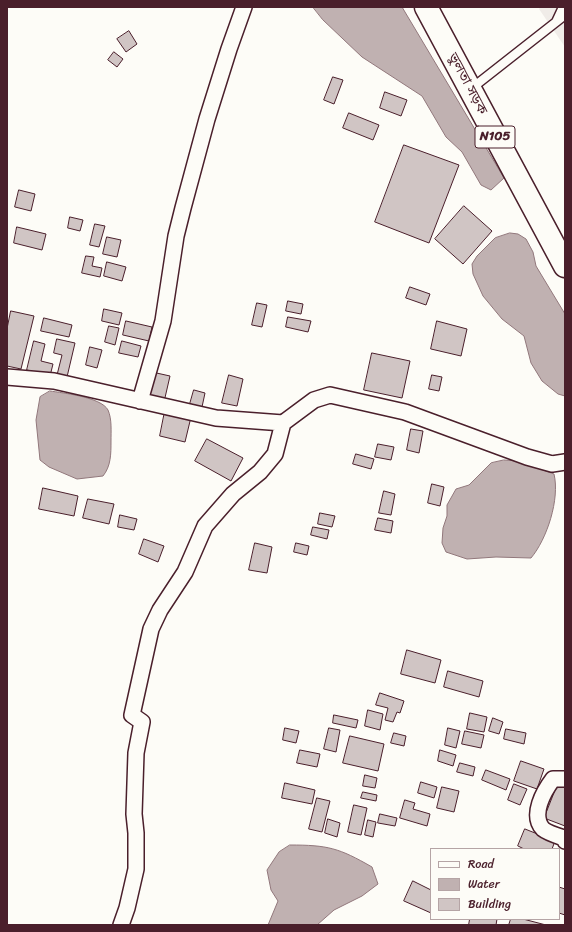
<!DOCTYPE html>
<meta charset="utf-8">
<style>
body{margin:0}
#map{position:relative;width:572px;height:932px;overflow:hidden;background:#fdfcf7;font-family:Sriracha,sans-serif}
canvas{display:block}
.frame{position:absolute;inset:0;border:8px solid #4a1f2b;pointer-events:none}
.legend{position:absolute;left:430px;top:848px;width:130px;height:72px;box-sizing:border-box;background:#fdfcf7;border:1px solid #b5a4a5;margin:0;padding:5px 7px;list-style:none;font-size:12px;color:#4a1f2b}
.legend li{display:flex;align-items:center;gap:8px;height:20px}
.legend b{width:20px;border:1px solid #b5a4a5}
</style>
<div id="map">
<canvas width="572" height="932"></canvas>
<div class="frame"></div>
<ul class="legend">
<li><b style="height:5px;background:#fdfcf7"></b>Road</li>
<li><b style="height:11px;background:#c0b1b1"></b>Water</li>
<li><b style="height:11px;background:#d0c5c4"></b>Building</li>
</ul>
</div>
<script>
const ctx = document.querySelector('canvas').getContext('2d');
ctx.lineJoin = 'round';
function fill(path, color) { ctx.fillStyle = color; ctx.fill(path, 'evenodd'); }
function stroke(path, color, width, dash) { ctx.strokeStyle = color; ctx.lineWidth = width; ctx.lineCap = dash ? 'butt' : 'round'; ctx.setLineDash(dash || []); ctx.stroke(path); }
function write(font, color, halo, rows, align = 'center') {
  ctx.font = font + ' Sriracha,"Noto Sans Bengali",sans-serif'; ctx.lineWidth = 4; ctx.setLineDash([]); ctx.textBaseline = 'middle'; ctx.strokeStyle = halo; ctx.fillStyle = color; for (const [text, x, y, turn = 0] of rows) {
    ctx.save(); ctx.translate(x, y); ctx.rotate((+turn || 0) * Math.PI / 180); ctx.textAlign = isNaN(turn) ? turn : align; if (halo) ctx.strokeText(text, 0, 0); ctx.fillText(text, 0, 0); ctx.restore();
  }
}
fill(new Path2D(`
 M 540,7 L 565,7 L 565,47 L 539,9 Z`), '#f0ece8');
const water = new Path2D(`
 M 313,7 L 402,7 L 504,178 L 491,190 L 481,185 L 462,152 L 446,137 L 422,96 L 362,57 L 323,20 Z
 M 510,233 L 518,234 L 526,239 L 533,252 L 536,266 L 565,314 L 565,396 L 558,394 L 542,381 L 531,363 L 524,336 L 502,319 L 483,296 L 473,274 L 472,264 L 477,256 L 495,238 Z
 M 50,391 C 63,393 101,397 108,410 C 112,419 111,431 111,441 C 111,454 111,466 103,476 L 77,479 L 49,467 L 40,460 L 36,420 L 40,397 Z
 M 504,460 L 519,461 L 554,474 C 560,499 547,539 531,558 L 496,557 L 467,559 L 446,552 L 442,543 L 443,528 L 447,516 L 447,505 L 456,489 L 469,485 L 491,463 Z
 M 290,845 C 328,845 339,848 372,867 L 378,884 L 362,896 L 334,910 L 317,925 L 268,925 L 278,901 L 271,890 L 267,870 L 279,852 Z`);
fill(water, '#c0b1b1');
stroke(water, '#91777b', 1);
const building = new Path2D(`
 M 129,31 L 137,44 L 126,52 L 117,39 Z
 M 114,52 L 123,59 L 117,67 L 108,60 Z
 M 333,77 L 343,80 L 334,104 L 324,100 Z
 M 385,92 L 407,100 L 401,116 L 380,108 Z
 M 349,113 L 379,125 L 373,140 L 343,128 Z
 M 404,145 L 459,165 L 429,243 L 375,222 Z
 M 19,190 L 35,194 L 31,211 L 15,207 Z
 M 464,206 L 492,231 L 463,264 L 435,239 Z
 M 70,217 L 83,220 L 80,231 L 68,228 Z
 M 95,224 L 105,226 L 99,247 L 90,245 Z
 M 17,227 L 46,234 L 42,250 L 14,243 Z
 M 107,237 L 121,240 L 117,257 L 103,254 Z
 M 86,256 L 94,257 L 92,266 L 102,268 L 100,277 L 82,273 Z
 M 107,262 L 126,267 L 122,281 L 104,276 Z
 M 410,287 L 430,294 L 426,305 L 406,298 Z
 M 288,301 L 303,304 L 301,314 L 286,311 Z
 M 257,303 L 267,305 L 262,327 L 252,325 Z
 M 104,309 L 122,313 L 119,325 L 102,321 Z
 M 11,311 L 34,316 L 21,369 L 7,366 L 7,329 Z
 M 288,317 L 311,321 L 308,332 L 286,327 Z
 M 44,318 L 72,325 L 69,337 L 41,331 Z
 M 126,321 L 152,327 L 149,341 L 123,335 Z
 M 437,321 L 467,329 L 461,356 L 431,349 Z
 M 109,326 L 119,328 L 115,345 L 105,342 Z
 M 57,339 L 75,343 L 67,377 L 57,375 L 62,355 L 54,353 Z
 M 34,341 L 45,344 L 41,361 L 53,364 L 50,376 L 27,370 Z
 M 122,341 L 141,346 L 138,357 L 119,353 Z
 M 90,347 L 102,350 L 97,368 L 86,365 Z
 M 372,353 L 410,361 L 402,398 L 364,390 Z
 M 152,372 L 170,376 L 164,402 L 146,398 Z
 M 229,375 L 243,379 L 237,406 L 222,403 Z
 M 432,375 L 442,377 L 439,391 L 429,389 Z
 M 194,390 L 205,393 L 202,407 L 190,404 Z
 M 165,411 L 191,417 L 185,442 L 160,436 Z
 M 411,429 L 423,431 L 419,453 L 407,450 Z
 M 207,439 L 243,458 L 231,481 L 195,461 Z
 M 378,444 L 394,447 L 391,460 L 375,457 Z
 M 356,454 L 374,459 L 371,469 L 353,464 Z
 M 432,484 L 444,487 L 440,506 L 428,503 Z
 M 43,488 L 78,496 L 74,516 L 39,509 Z
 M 384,491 L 395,494 L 391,515 L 379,513 Z
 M 88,499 L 114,504 L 109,524 L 83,518 Z
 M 320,513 L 335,516 L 332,527 L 318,524 Z
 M 120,515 L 137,519 L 134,530 L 118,527 Z
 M 378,518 L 393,521 L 391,533 L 375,530 Z
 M 313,527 L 329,530 L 327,539 L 311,535 Z
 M 144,539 L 164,546 L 158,562 L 139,554 Z
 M 255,543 L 272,547 L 267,573 L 249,570 Z
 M 296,543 L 309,546 L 307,555 L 294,552 Z
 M 407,650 L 441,660 L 435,683 L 401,674 Z
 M 448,671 L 483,681 L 479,697 L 444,687 Z
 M 380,693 L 404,701 L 400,713 L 397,712 L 393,722 L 385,720 L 388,708 L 376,705 Z
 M 368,710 L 383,714 L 380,730 L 365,726 Z
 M 470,713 L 487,717 L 484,732 L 467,729 Z
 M 334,715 L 358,720 L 356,728 L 333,723 Z
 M 493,718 L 503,722 L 499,734 L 489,731 Z
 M 285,728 L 299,731 L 296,743 L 283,740 Z
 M 329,728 L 340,730 L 336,752 L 324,749 Z
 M 448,728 L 460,731 L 456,748 L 445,745 Z
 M 506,729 L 526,733 L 524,744 L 504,739 Z
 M 465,731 L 484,735 L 481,748 L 462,744 Z
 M 394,733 L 406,736 L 404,746 L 391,743 Z
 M 350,736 L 384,744 L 378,771 L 343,763 Z
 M 300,750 L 320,754 L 317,767 L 297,763 Z
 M 440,750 L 456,755 L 453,766 L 438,761 Z
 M 521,761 L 544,769 L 537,789 L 514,781 Z
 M 460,763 L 475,767 L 473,776 L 457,772 Z
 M 486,770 L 510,779 L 506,790 L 482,780 Z
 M 365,775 L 377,778 L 375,788 L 363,786 Z
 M 421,782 L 437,787 L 434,798 L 418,793 Z
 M 285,783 L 315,790 L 312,804 L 282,798 Z
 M 514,784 L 527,789 L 520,805 L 508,800 Z
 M 565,784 L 565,826 L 544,818 L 557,785 L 564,787 Z
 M 442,787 L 459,791 L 454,812 L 437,808 Z
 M 363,792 L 377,795 L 376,801 L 361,798 Z
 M 317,798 L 330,801 L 322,832 L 309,829 Z
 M 405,800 L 415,803 L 413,809 L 430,814 L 427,826 L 400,818 Z
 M 354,805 L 367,808 L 361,835 L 348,832 Z
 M 380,814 L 397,818 L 395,826 L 378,823 Z
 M 328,819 L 340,823 L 337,837 L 325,833 Z
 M 368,820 L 376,822 L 373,837 L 365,835 Z
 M 525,829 L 555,841 L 552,849 L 524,849 L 518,846 Z
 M 413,881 L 431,890 L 431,913 L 404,901 Z
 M 559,887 L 565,889 L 565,915 L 559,913 Z
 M 470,919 L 497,919 L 496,925 L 469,925 Z
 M 511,919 L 523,919 L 546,925 L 509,925 Z`);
fill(building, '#d0c5c4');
stroke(building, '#4a1f2b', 1);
const service = new Path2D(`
 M 556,22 L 563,7
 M 472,88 L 565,15`);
const minor = new Path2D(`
 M 7,377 L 54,381 L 216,418 L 283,423 L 314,400 L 330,395 L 405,412 L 527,457 L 552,464 L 565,462
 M 140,401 L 163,321 L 176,236 L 183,208 L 207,119 L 229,49 L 244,7
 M 565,779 L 553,779 C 544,791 530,815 543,829 C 548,833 558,836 564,838 L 565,841
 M 121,925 L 127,908 L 136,869 L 136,833 L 134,814 L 136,753 L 142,722 L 132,715 L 151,629 L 160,610 L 185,572 L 205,526 L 233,494 L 260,472 L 275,454 L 283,423`);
const trunk = new Path2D(`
 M 426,7 L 565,266`);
stroke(service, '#4a1f2b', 11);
stroke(minor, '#4a1f2b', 18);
stroke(trunk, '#4a1f2b', 25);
stroke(service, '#fdfcf7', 8);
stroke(minor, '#fdfcf7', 15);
stroke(trunk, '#fdfcf7', 22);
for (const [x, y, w] of [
 [495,137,40]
]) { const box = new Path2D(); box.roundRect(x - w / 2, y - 11, w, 22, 3); ctx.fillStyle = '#fdfcf7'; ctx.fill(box); stroke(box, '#4a1f2b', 1); }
write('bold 13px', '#4a1f2b', null, [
 ["N105",495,137]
]);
write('14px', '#4a1f2b', '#fdfcf7', [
 ["ভুলতা সড়ক",467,84,62]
]);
</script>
